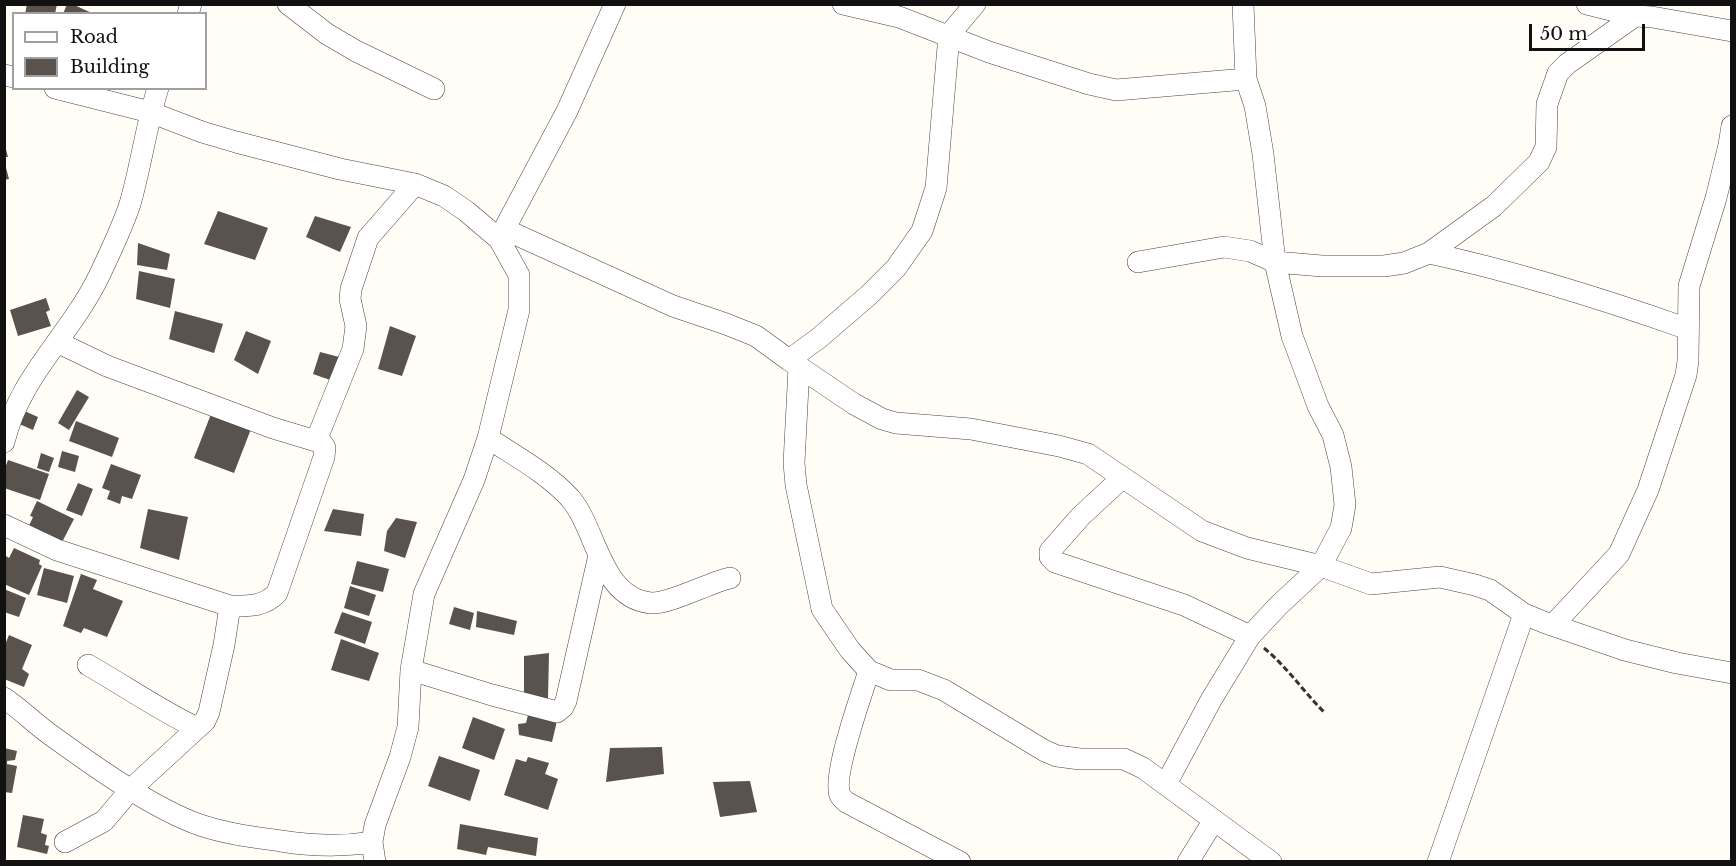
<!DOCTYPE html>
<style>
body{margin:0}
#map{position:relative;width:1736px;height:866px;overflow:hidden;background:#fffdf5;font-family:"Libre Baskerville",serif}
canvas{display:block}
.frame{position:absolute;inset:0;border:6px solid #111;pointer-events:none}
.legend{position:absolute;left:12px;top:12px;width:195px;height:78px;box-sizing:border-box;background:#fff;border:2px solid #a0a0a0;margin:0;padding:8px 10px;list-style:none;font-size:18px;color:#111}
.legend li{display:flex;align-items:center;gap:12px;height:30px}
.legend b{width:30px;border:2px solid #a0a0a0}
.scale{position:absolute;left:1529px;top:24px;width:116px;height:27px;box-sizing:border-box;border:3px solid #111;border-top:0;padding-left:8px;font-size:18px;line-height:21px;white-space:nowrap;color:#111;-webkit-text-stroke:4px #fff;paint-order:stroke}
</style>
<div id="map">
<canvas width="1736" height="866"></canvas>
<div class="frame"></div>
<ul class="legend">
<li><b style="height:8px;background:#fff"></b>Road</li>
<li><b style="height:16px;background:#5a524d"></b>Building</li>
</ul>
<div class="scale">50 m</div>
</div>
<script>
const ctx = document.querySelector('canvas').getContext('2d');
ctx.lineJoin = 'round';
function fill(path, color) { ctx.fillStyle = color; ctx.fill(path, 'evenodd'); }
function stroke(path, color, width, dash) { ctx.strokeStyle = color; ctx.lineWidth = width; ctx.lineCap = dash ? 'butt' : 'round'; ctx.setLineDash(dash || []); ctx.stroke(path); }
fill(new Path2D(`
 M 27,4 L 57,4 L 55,14 L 25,14 Z
 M 67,4 L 72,4 L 94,14 L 63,14 Z
 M 4,142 L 8,157 L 4,157 Z
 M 5,164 L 9,179 L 4,180 L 4,165 Z
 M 218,211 L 268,228 L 255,260 L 204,244 Z
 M 315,216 L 351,227 L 340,252 L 306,237 Z
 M 138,243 L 170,254 L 167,270 L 137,265 Z
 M 139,271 L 175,279 L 170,308 L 136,299 Z
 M 46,298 L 50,310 L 46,312 L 51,326 L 18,336 L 10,310 Z
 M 175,311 L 223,324 L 214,353 L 169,339 Z
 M 390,326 L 416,336 L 402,376 L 378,369 Z
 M 246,331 L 271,341 L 258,374 L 234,360 Z
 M 320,352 L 343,358 L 333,381 L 313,374 Z
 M 77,390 L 89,397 L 69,430 L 58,423 Z
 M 22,410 L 38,417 L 33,430 L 17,423 Z
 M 211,414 L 251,429 L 234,473 L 194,458 Z
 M 76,421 L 119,438 L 112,457 L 69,441 Z
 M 62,451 L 79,456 L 75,472 L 58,467 Z
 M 41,453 L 54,458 L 49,472 L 37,468 Z
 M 8,460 L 49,474 L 40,500 L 4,488 L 4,471 Z
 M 111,464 L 141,475 L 132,499 L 122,496 L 120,504 L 107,499 L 110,491 L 102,488 Z
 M 78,483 L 93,489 L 82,516 L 66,510 Z
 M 37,501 L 74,519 L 60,546 L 27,530 L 33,517 L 30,516 Z
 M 148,509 L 188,517 L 179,560 L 140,548 Z
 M 333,509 L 364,514 L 361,536 L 324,531 Z
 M 396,518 L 417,522 L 405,558 L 384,551 L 387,531 Z
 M 14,548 L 40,560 L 39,564 L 42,566 L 29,595 L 4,584 L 4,560 L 6,556 L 9,558 Z
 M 357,561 L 389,569 L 383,592 L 351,584 Z
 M 44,568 L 74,576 L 67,603 L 37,595 Z
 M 81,574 L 97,580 L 93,589 L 123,601 L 107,637 L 84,628 L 81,633 L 63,626 Z
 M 350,586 L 376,595 L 369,616 L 344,608 Z
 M 4,589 L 26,598 L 19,617 L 4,612 Z
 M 454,607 L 474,613 L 470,630 L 449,624 Z
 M 477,611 L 517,621 L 514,635 L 476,627 Z
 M 342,612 L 372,622 L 365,644 L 334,633 Z
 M 9,635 L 32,645 L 22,669 L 29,674 L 24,687 L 4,679 L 4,647 Z
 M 341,639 L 379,653 L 369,681 L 331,670 Z
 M 549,653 L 548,699 L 524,696 L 524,656 Z
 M 528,715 L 557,721 L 552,742 L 519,735 L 518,724 L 526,723 Z
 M 473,717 L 505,729 L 494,760 L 462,748 Z
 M 662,747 L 664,774 L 606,782 L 610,748 Z
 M 4,748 L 17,751 L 15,760 L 7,761 L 7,764 L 17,766 L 12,793 L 4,792 Z
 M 439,756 L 480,770 L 470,801 L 428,786 Z
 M 528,757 L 549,763 L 545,774 L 558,779 L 548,810 L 504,795 L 516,759 L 526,762 Z
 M 750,781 L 757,812 L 720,817 L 713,782 Z
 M 23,815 L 44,819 L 41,833 L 47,835 L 45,845 L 49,846 L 47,854 L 17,847 Z
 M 460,824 L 538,838 L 536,856 L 488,847 L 486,855 L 457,849 Z`), '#5a524d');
const minor = new Path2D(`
 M 288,4 L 327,34 L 356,51 L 434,89
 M 843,4 L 899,17 L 989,52 L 1089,84 L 1116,90 L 1246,79
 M 1587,4 L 1635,16 L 1652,17 L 1732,31
 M 188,14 L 191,4
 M 4,75 L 14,77
 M 55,88 L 150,112 L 202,132 L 236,142 L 340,169 L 415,184 L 444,196 L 466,211 L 499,239 L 519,275 L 519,310 L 488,438 L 474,480 L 424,594 L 411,670 L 408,727 L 400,757 L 375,825 L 372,842 L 375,862
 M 504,229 L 673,306 L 726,324 L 756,336 L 789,360 L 819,338 L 869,295 L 896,268 L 922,231 L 936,188 L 949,35 L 975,4
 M 499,239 L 567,111 L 615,4
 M 1429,253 C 1517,272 1603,299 1688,329
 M 1138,262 L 1224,247 L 1250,251 L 1275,262 L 1322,266 L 1384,266 L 1404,263 L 1429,253 L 1494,206 L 1539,162 L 1546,147 L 1547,104 L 1558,73 L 1567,64 L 1635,16
 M 789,360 L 854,404 L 882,419 L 896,423 L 971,429 L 1059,446 L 1088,454 L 1202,531 L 1247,548 L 1321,566 L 1371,584 L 1440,577 L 1475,585 L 1490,590 L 1524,614 L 1546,623 L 1625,650 L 1677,663 L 1732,673
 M 799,367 L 794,463 L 796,485 L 822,609 L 839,634 L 850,650 L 869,671 L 891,680 L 918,680 L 944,690 L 1045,751 L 1057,756 L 1080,759 L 1124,759 L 1143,768 L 1271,862
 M 488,438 C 515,456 547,473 570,498 C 597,529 600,598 651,603 C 670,604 708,583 730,578
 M 316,441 L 353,349 L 356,326 L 350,299 L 351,289 L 368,238 L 415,184
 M 4,442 C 20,375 70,336 99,276 C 110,253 122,228 130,204 C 141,166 146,126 158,88
 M 1122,478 L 1081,516 L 1050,551 L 1050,557 L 1055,562 L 1184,605 L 1250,636
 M 4,525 L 57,550 L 230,606 C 248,606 264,607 277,593 L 324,457 L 325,448 L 322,443 L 316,441 L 273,428 L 107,366 L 57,342
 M 1553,625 L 1619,554 L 1648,490 L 1686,375 L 1688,361 L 1689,286 L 1716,198 L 1729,145 L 1732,126
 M 88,665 C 125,686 159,710 197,728
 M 411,670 L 492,695 L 557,712 L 563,707 L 566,701 L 599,555
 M 869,671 C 862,693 832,776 840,795 C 841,797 845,801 846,802 L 960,862
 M 4,698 C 22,710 37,726 55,738 C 95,767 154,809 200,825 C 227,834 253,837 281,841 C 312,846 341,847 372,842
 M 1166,784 L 1211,700 L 1250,636 L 1279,605 L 1321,566 L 1341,528 L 1345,505 L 1341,467 L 1333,435 L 1318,406 L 1292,336 L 1275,262 L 1263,154 L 1255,106 L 1246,79 L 1243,4
 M 65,842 L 104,821 L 131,789 L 205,721 L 209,712 L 224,645 L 230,606
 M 1188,862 L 1214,820
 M 1438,862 L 1524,614`);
stroke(minor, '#444', 22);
stroke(new Path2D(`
 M 1264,648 C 1287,667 1303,691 1324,712`), '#333', 3, [6, 3]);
stroke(minor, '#fff', 21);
</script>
